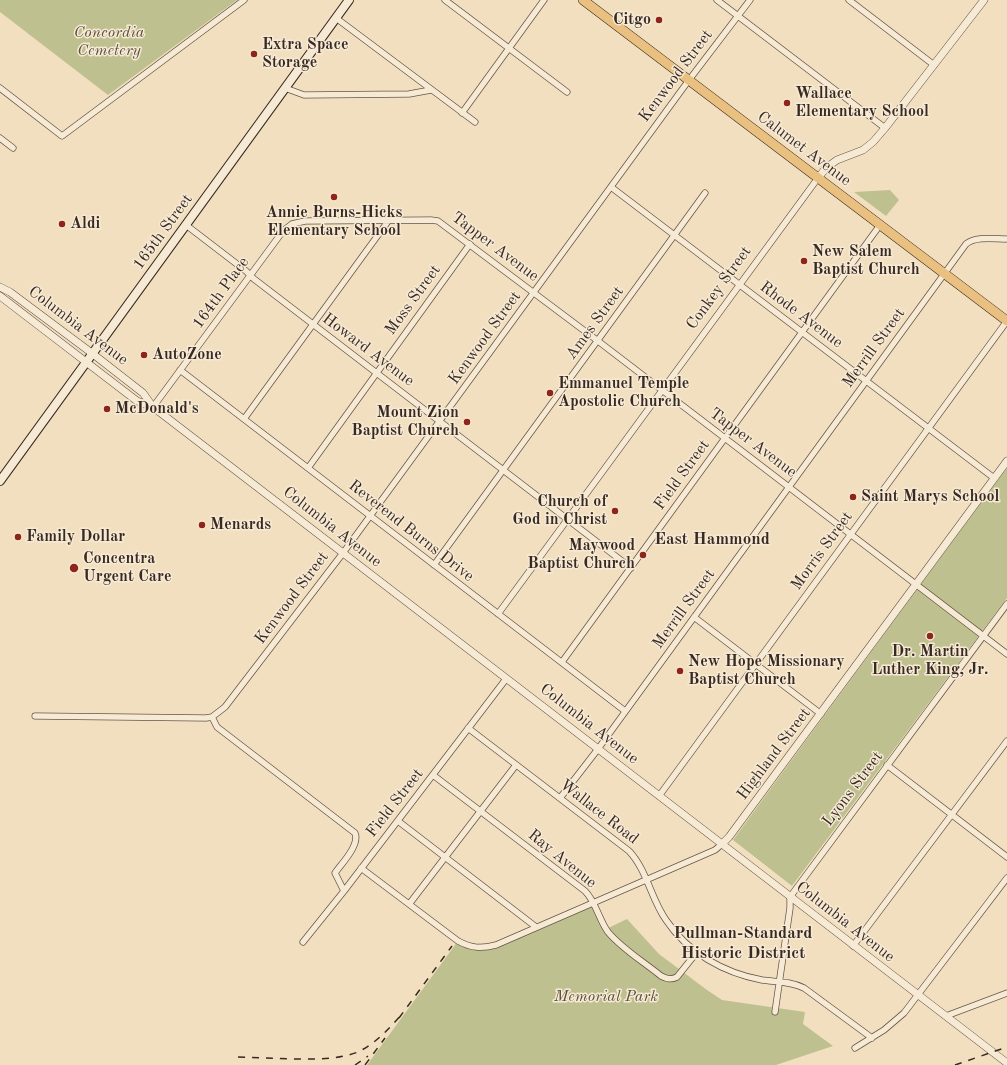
<!DOCTYPE html>
<style>
body{margin:0}
canvas{display:block;background:#f2dfbf}
</style>
<canvas width="1007" height="1065"></canvas>
<script>
const ctx = document.querySelector('canvas').getContext('2d');
ctx.lineJoin = 'round';
function fill(path, color) { ctx.fillStyle = color; ctx.fill(path, 'evenodd'); }
function stroke(path, color, width, dash) { ctx.strokeStyle = color; ctx.lineWidth = width; ctx.lineCap = dash ? 'butt' : 'round'; ctx.setLineDash(dash || []); ctx.stroke(path); }
function write(font, color, halo, rows, align = 'center') {
  ctx.font = font + ' "Old Standard TT",serif'; ctx.lineWidth = 3; ctx.setLineDash([]); ctx.textBaseline = 'middle'; ctx.strokeStyle = halo; ctx.fillStyle = color; for (const [text, x, y, turn = 0] of rows) {
    ctx.save(); ctx.translate(x, y); ctx.rotate((+turn || 0) * Math.PI / 180); ctx.textAlign = isNaN(turn) ? turn : align; if (halo) ctx.strokeText(text, 0, 0); ctx.fillText(text, 0, 0); ctx.restore();
  }
}
fill(new Path2D(`
 M 0,0 L 237,0 L 108,95 L 0,12 Z
 M 890,190 L 899,200 L 886,216 L 854,192 Z
 M 1006,468 L 1007,469 L 1007,598 L 792,886 L 733,840 Z
 M 593,903 L 606,929 L 627,919 L 659,954 L 707,990 L 722,1000 L 805,1012 L 803,1024 L 833,1046 L 776,1065 L 367,1065 L 458,941 L 480,948 Z`), '#bec18f');
const minor = new Path2D(`
 M 445,0 L 567,92
 M 717,0 L 885,128
 M 849,0 L 934,65
 M 336,18 L 475,122
 M 0,88 L 62,136 L 244,0
 M 285,88 L 304,95 L 409,94 L 431,90
 M 462,113 L 544,0
 M 0,138 L 13,148
 M 611,187 L 994,478
 M 186,225 L 246,271 L 254,279 L 631,568
 M 180,370 L 625,711
 M 153,407 L 283,231 L 292,224 L 305,221 L 431,220 L 438,221 L 598,341 L 1007,654
 M 244,419 L 389,220
 M 308,468 L 470,244
 M 434,565 L 705,193
 M 498,614 L 818,178
 M 694,617 L 821,714
 M 562,662 L 880,225
 M 35,716 L 206,718 L 212,717 L 225,707 L 343,553 L 689,80 L 750,0
 M 212,717 L 217,727 L 355,833 C 360,845 342,863 335,873 L 344,891
 M 468,728 L 629,851 C 647,870 651,899 666,920 C 688,953 724,973 762,980 C 776,982 790,981 804,988 L 872,1038
 M 887,765 L 1007,857
 M 433,775 L 585,891 C 596,902 599,920 608,932 C 622,949 644,962 661,976 C 667,979 671,980 677,977 L 697,952
 M 659,796 L 1007,321
 M 560,798 L 598,749 L 966,244 C 976,236 994,239 1007,239
 M 398,821 L 536,927
 M 361,868 L 458,941 C 471,948 481,949 496,945 L 715,850 L 722,844
 M 410,903 L 516,765
 M 303,942 L 344,891 L 506,679
 M 853,946 L 1007,741
 M 775,1012 L 790,908 L 790,897 L 1007,604
 M 946,1016 L 1007,993
 M 855,1048 L 884,1030 L 904,1013 L 1007,878`);
const tertiary = new Path2D(`
 M 818,178 L 826,168 L 837,160 L 863,150 L 873,142 L 885,128 L 984,0
 M 0,287 L 10,292 L 93,354 L 143,393 L 153,407 L 1007,1063
 M 0,296 L 137,401 L 153,407
 M 722,844 L 729,837 L 1007,461`);
const secondary = new Path2D(`
 M 0,481 L 349,0`);
const primary = new Path2D(`
 M 583,0 L 1007,321`);
stroke(minor, '#665649', 7);
stroke(tertiary, '#665649', 8);
stroke(secondary, '#382922', 10);
stroke(primary, '#382922', 10);
stroke(minor, '#f7ead5', 5.5);
stroke(tertiary, '#f7ead5', 7);
stroke(secondary, '#f7ead5', 8);
stroke(primary, '#e9c080', 9);
stroke(new Path2D(`
 M 399,1018 L 452,946
 M 238,1057 C 257,1058 275,1058 294,1059 C 315,1059 337,1060 358,1052 C 376,1043 389,1029 402,1014
 M 355,1065 L 368,1056
 M 365,1065 L 385,1038
 M 955,1065 L 1007,1047`), '#382922', 1.5, [7, 7]);
for (const [x, y, r, color] of [
 [659,20,4,"#8f2418"],
 [254,54,4,"#8f2418"],
 [787,103,4,"#8f2418"],
 [334,197,4,"#8f2418"],
 [62,224,4,"#8f2418"],
 [804,261,4,"#8f2418"],
 [144,355,4,"#8f2418"],
 [550,393,4,"#8f2418"],
 [107,409,4,"#8f2418"],
 [467,422,4,"#8f2418"],
 [853,497,4,"#8f2418"],
 [615,511,4,"#8f2418"],
 [202,525,4,"#8f2418"],
 [18,537,4,"#8f2418"],
 [643,555,4,"#8f2418"],
 [74,568,5,"#8f2418"],
 [930,636,4,"#8f2418"],
 [680,671,4,"#8f2418"]
]) { const dot = new Path2D(); dot.arc(x, y, r, 0, 2 * Math.PI); ctx.fillStyle = color; ctx.fill(dot); stroke(dot, '#f7ead5', 1.5); }
write('bold 16px', '#382922', '#f7ead5', [
 ["Citgo",651,20,"right"],
 ["Extra Space",262,45],
 ["Storage",262,63],
 ["Wallace",795,94],
 ["Elementary School",795,112],
 ["Annie Burns-Hicks",334,213,"center"],
 ["Elementary School",334,231,"center"],
 ["Aldi",70,224],
 ["New Salem",812,252],
 ["Baptist Church",812,270],
 ["AutoZone",152,355],
 ["Emmanuel Temple",558,384],
 ["Apostolic Church",558,402],
 ["McDonald's",115,409],
 ["Mount Zion",459,413,"right"],
 ["Baptist Church",459,431,"right"],
 ["Saint Marys School",861,497],
 ["Church of",607,502,"right"],
 ["God in Christ",607,520,"right"],
 ["Menards",210,525],
 ["Family Dollar",26,537],
 ["Maywood",635,546,"right"],
 ["Baptist Church",635,564,"right"],
 ["Concentra",83,559],
 ["Urgent Care",83,577],
 ["Dr. Martin",930,652,"center"],
 ["Luther King, Jr.",930,670,"center"],
 ["New Hope Missionary",688,662],
 ["Baptist Church",688,680]
], 'left');
write('italic 16px', '#5a4f3d', '#f7ead5', [
 ["Concordia",109,33],
 ["Cemetery",109,51],
 ["Memorial Park",606,997]
]);
write('16px', '#382922', '#f7ead5', [
 ["Kenwood Street",676,76,-53],
 ["Calumet Avenue",804,149,37],
 ["165th Street",163,232,-54],
 ["Tapper Avenue",495,247,37],
 ["Conkey Street",719,288,-54],
 ["164th Place",221,293,-54],
 ["Moss Street",413,300,-54],
 ["Rhode Avenue",801,315,37],
 ["Ames Street",595,323,-54],
 ["Columbia Avenue",78,326,37],
 ["Kenwood Street",485,338,-54],
 ["Merrill Street",874,348,-54],
 ["Howard Avenue",368,350,37],
 ["Tapper Avenue",753,443,37],
 ["Field Street",682,475,-54],
 ["Columbia Avenue",332,527,38],
 ["Reverend Burns Drive",411,531,38],
 ["Morris Street",822,551,-54],
 ["Kenwood Street",292,598,-53],
 ["Merrill Street",684,609,-54],
 ["Columbia Avenue",589,724,38],
 ["Highland Street",774,754,-53],
 ["Lyons Street",853,789,-53],
 ["Field Street",395,803,-52],
 ["Wallace Road",599,812,38],
 ["Ray Avenue",562,859,39],
 ["Columbia Avenue",845,922,38]
]);
write('bold 17px', '#382922', '#f7ead5', [
 ["East Hammond",712,540],
 ["Pullman-Standard",743,934],
 ["Historic District",743,954]
]);
</script>
